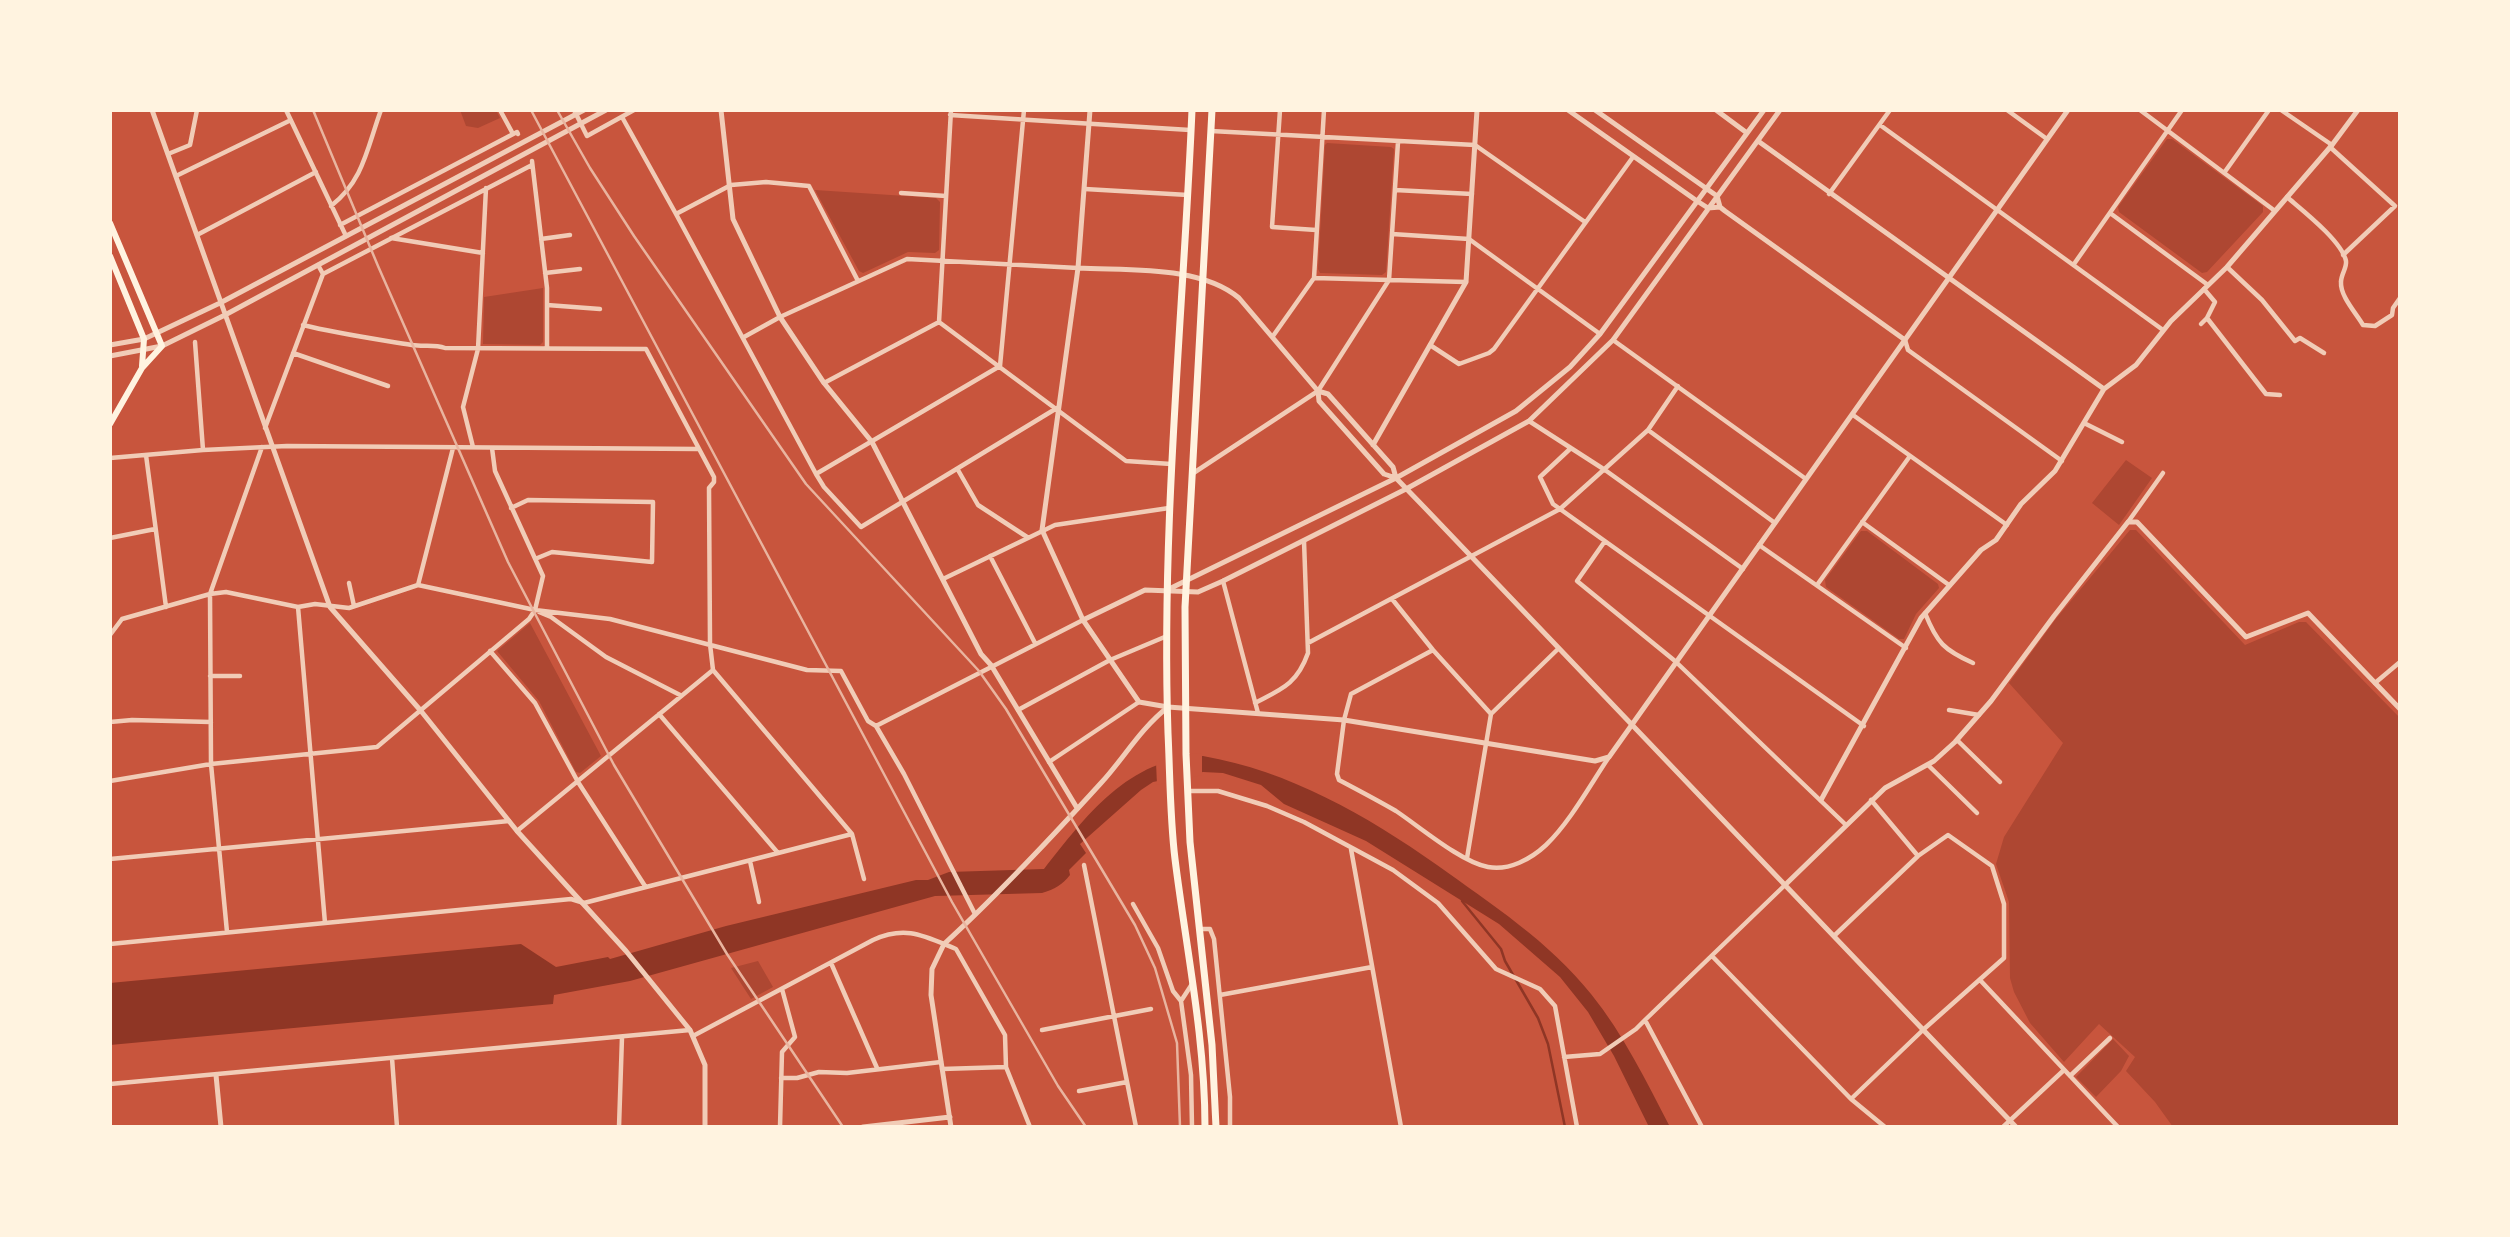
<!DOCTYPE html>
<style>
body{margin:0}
#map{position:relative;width:2510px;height:1237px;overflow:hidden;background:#c8553d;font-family:Manrope,sans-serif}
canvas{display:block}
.frame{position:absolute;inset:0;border:112px solid #fff3e0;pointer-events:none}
</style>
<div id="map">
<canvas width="2510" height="1237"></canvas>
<div class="frame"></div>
</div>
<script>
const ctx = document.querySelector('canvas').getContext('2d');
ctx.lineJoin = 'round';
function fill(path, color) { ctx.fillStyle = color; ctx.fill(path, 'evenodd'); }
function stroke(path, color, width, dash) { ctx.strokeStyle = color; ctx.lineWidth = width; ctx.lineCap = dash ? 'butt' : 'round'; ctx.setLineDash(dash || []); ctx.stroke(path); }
fill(new Path2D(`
 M 460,110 L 496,110 L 500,118 L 478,128 L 466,126 Z
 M 2167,139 L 2172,139 L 2263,206 L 2263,212 L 2207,272 L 2202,273 L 2119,212 L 2118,207 Z
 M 1327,143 L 1391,147 L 1394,149 L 1386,272 L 1382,275 L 1320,273 L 1318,269 L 1325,145 Z
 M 815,190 L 936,198 L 940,202 L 939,250 L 935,253 L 908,252 L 863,273 L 859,271 Z
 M 543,288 L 543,342 L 540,345 L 483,344 L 484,297 Z
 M 2126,460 L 2152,478 L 2119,525 L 2092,503 Z
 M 2130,530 L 2136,530 L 2245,645 L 2299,622 L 2306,622 L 2400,718 L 2400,1127 L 2173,1127 L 2155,1102 L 2126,1071 L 2135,1057 L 2099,1024 L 2064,1062 L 2030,1023 L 2014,992 L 2010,978 L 2009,902 L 1996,864 L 2004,837 L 2063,743 L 2009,683 L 2055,620 Z
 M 1861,531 L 1867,531 L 1938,584 L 1939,588 L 1916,614 L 1904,639 L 1899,639 L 1826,587 L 1825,580 Z
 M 530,623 L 601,756 L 580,773 L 576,772 L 539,701 L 497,651 Z
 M 758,961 L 773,987 L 751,999 L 731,968 Z
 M 2113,1039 L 2129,1056 L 2121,1071 L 2096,1097 L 2076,1077 Z`), '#ae4732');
fill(new Path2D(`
 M 1203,756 C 1289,771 1366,815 1437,865 C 1491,904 1550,942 1591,994 C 1624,1035 1646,1081 1670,1127 L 1649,1127 L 1614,1056 L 1588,1012 L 1560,977 L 1499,924 L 1366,841 L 1284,804 L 1261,785 L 1223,773 L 1203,772 L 1153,782 L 1141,790 L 1080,844 L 1086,853 L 1069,870 L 1070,875 C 1062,885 1055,889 1042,893 L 935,896 L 630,981 L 554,995 L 553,1004 L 110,1045 L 110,983 L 521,944 L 556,967 L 608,957 L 610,959 L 726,926 L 916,880 L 928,880 L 949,872 L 1044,869 C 1086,816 1128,758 1203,756 Z`), '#8f3625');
fill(new Path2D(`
 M 1202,753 L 1202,775 L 1157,785 L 1156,762 L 1180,755 Z`), '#c8553d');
stroke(new Path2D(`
 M 1462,901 L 1501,949 L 1505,961 L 1538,1018 L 1548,1044 L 1565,1127`), '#8f3625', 2.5);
stroke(new Path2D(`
 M 286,110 L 346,236
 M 500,110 L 513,134
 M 574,110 L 587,136 L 634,110
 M 1280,110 L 1272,227 L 1316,230
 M 2007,110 L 2047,139
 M 2140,110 L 2275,211
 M 2281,110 L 2332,145
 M 950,115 L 1190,130
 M 622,117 L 676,214
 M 1880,125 L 2163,330
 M 1211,131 L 1475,145 L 1585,222
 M 2330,147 L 2395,206 L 2343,255
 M 168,154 L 190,145 L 197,110
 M 532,161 L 547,288 L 547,348
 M 2224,173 L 2269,110
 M 176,176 L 291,120
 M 1085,189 L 1188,195
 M 1395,190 L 1472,194
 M 901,193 L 946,196
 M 1829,194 L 1890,110
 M 2287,197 C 2302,210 2342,241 2346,261 C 2347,268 2341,274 2341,282 C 2340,296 2356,313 2363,325 L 2375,326 L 2392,315 L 2393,308 L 2400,298
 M 331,206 C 364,180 367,148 381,110
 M 2110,213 L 2208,285
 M 340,225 L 517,132 L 518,134
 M 1392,234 L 1469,239 L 1600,334
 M 197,235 L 316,172
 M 391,238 L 483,253
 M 541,239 L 570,235
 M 2074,264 L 2182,110
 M 2227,267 L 2262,300 L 2295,341 L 2300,338 L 2324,353
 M 545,273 L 580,269
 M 323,274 L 532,165
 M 1314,278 L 1466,282
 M 858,281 L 809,186 L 766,182 L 731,185 L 676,214 L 816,474 L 824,487 L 861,527 L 1057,408
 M 2204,289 L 2215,302 L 2207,318 L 2266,394 L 2280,395
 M 547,305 L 600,309
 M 939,322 L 951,110
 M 2201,324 L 2207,318
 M 1273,336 L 1314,278 L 1324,110
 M 744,337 L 780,317 L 907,259 L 1078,268
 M 1613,340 L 1806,479
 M 1905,340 L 1908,350 L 2062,461
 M 195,342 L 203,450
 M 1430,345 L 1459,364 L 1489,353 L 1494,349 L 1633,157
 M 293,353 L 388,386
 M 824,383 L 939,322 L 1126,461 L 1171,464
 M 1853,415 L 2007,525
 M 1529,421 L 1605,470 L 1743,569
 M 2084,423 L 2122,442
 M 265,428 L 323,274 L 318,265
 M 1648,430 L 1775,523
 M 262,447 L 210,594 L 226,592 L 298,607
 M 473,447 L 463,407 L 478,349 L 486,188
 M 1571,448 L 1540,477 L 1553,504 L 1864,726
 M 146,455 L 166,607
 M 110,458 L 203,450 L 287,446 L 698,449
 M 958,470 L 978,505 L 1027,537
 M 816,474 L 1000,366 L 1024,110
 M 1192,474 L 1318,391 L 1389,280 L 1398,142
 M 511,508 L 528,500 L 653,502 L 652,562 L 552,552 L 535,559
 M 1862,522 L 1949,585
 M 2128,522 L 2163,473
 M 110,538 L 155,529
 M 1605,541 L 1577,581 L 1675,661 L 1846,825
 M 1759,545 L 1906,648
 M 990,556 L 1035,643
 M 943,579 L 1055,525 L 1169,508
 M 1223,581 L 1258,713
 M 349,583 L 354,606
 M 418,585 L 453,448
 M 1817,585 L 1910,456
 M 1392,599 L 1433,650 L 1491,714
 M 539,612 L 551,617 L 606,657 L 680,695
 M 1925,613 C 1937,643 1944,650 1973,663
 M 110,635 L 122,619 L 210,594 L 211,764 L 227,932
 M 1308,643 L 1560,509 L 1648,430 L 1678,386
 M 1433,650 L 1351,694 L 1344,720 L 1337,774 L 1339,780 C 1358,790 1377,800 1396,811 C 1420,827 1461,862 1488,867 C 1509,871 1531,859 1546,845 C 1570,822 1590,785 1609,757
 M 490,651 L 535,703 L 578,782 L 645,886
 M 210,676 L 240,676
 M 2375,683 L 2400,662
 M 1255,703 C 1282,689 1297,684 1308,653 L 1304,541
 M 1018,710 L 1110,660 L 1167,636
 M 1949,710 L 1979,715
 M 659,714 L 778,853
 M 110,722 L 132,720 L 211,722
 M 876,726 L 1083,620
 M 1957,740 L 2000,782
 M 1049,762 L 1139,702
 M 1928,765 L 1977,813
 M 110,781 L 211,764 L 377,747 L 529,619 L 535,610 L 543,576 L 495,471 L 492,448
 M 1188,791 L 1218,791 L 1267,806 L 1304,822 L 1393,870 L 1438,903 L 1496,969 L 1540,989 L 1555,1006 L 1577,1127
 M 1871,800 L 1918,856
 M 517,831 L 713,670
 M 852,834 L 864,879
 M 1351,849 L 1401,1127
 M 1467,858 L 1491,714 L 1558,649
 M 110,859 L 509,821
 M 750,861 L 759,902
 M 1084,865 L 1136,1127
 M 1133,904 L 1158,948 L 1173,991 L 1181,1001
 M 325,923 L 298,607 L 315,604 L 349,608 L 418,585 L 535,610 L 610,619 L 807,670 L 841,671 L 868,721 L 876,726 L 904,774 L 975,914
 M 1200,929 L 1210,929 L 1214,939 L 1230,1097 L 1230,1127
 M 1835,935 L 1918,856 L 1948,835 L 1992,866 L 2004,904 L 2004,958 L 1924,1029 L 1851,1099
 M 110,944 L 571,899 L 584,903 L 852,834 L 713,670 L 710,644 L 709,488 L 714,482 L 714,477 L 646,349 L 445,348 C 434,344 424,347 412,345 C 376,339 339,334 303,325
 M 1712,956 L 1851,1099 L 1885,1127
 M 831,963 L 877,1068
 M 1980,980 L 2118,1127
 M 1192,984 L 1181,1001 L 1191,1075 L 1192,1127
 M 1220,995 L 1372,967
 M 1042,1030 L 1151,1009
 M 693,1036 L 873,940 C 906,925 924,936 956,949 L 1005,1035 L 1006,1067 L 1030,1127
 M 1564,1057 L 1600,1054 L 1636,1029 L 1645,1020
 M 392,1058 L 397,1127
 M 942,1069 L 1006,1067
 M 2070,1076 L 2110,1038
 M 781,1078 L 797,1078 L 819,1072 L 847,1073 L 941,1062
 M 110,1084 L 690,1030
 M 1079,1091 L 1127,1082
 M 619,1127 L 622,1037
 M 780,1127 L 782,1052 L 795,1037 L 782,989
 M 1702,1127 L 1645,1020 L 1785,885
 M 2003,1127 L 2064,1070`), '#f1ccb7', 4.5);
stroke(new Path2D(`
 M 152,110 L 330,607 L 421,711 L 517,831 L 626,951 L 690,1030 L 705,1065 L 705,1127
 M 721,110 L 733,219 L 780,317 L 824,383 L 872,442 L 981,654 L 991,665 L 1077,808
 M 1090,110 L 1078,268 L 1042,530 L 1083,620 L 1139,702 L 1168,707 L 1344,720 L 1595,761 L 1609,757 L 2068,110
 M 1568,110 L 1697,201 L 1708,208 L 1720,207
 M 1595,110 L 1717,196 L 1720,207 L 1725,211 L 1905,340
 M 1716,110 L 1747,133
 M 1758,141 L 2104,389
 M 1078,268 C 1128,271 1200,265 1239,298 L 1318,391 L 1319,401 L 1384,474 L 1396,478 L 1425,508 L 2016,1127
 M 110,345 L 144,339 L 220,303 L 584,110
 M 110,356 L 162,346 L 225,315 L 606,110
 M 1318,391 L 1328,394 L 1393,467 L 1396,478
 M 1373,445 L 1466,282 L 1477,110
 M 1169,589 L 1396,478 L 1516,411 L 1570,367 L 1600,334 L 1764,110
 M 1083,620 L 1145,590 L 1198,592 L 1223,581 L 1406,489 L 1529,421 L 1613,340 L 1780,110
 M 1821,800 L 1921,618 L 1981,550 L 1996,540 L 2021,504 L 2055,471 L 2104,389 L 2136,365 L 2171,321 L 2227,267 L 2332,145 L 2358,110
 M 1785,885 L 1885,788 L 1934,761 L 1955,742 L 1991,701 L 2054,616 L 2128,522 L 2137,522 L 2246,637 L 2308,613 L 2400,709
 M 216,1075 L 221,1127
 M 863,1127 L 950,1117
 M 951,1127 L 931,995 L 932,969 L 944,944 C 999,894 1051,838 1101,783 C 1124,758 1140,729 1168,707`), '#f1ccb7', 5);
stroke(new Path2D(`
 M 110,223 L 162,346 L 142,368 L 110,424
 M 110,256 L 144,339 L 142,366`), '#fff3e0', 6);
stroke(new Path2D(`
 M 1192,110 C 1183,318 1161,525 1168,733 C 1170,775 1170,818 1175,859 C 1186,948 1205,1037 1205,1127
 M 1212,110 L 1185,607 L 1186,754 L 1190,842 L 1212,1045 L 1216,1127`), '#fff3e0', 7);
stroke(new Path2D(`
 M 313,110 L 378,266 L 508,562 L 614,765 L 727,954 L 843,1127
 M 531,110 L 952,902 L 1058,1086 L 1086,1127
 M 557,110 L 590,168 L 634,236 L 806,484 L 979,671 L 1006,709 L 1135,925 L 1155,968 L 1177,1043 L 1180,1127`), '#e9b49f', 2.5);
</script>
